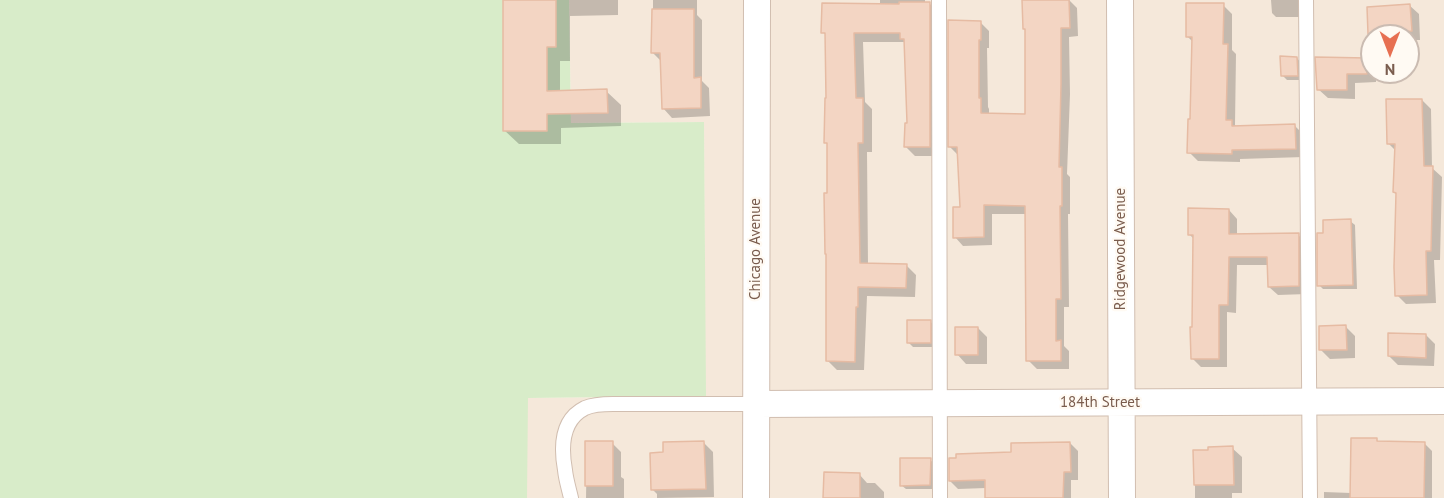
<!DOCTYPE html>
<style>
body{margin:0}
#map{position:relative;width:1444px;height:498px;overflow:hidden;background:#fdf6ec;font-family:"PT Sans",sans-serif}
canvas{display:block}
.north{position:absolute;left:1360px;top:24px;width:60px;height:60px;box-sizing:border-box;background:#fffaf3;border:2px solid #cabbb1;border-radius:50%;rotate:180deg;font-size:16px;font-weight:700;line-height:24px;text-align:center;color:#7a5c4d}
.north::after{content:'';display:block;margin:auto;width:21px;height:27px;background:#e76f51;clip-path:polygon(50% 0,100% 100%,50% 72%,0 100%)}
</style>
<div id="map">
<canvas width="1444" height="498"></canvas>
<div class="north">N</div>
</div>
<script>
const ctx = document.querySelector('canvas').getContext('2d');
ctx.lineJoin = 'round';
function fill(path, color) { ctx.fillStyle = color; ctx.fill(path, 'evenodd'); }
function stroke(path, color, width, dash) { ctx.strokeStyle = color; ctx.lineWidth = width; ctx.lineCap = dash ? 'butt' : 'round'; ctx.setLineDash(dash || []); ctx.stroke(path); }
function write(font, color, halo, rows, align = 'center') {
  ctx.font = font + ' "PT Sans",sans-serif'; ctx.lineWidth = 4.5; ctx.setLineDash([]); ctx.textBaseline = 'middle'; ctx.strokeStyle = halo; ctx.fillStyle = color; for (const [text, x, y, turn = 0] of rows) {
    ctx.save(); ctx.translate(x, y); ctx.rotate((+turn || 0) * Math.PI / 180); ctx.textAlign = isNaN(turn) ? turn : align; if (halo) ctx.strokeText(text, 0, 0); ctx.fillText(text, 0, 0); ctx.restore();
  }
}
fill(new Path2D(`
 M 569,0 L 1444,0 L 1444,498 L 527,498 L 527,398 L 705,396 L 704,122 L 571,123 ZM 1372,36 L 1408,36 L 1408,72 L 1372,72 Z`), '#f5e8da');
fill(new Path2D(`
 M 0,0 L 569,0 L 571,123 L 704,122 L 706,396 L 528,398 L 527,498 L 0,498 Z`), '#d8ecc9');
fill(new Path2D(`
 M 504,0 L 618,0 L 618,15 L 570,16 L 570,61 L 560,61 L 560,92 L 606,91 L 621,105 L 621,126 L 561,128 L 561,144 L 519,144 L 504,130 Z
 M 653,0 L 697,0 L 697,15 L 702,20 L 702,81 L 709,88 L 710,116 L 672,118 L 663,108 L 662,62 L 653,53 Z
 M 880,0 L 925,0 L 925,3 L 929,3 L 939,13 L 939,156 L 915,156 L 906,147 L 908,124 L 905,42 L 863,42 L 865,102 L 872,109 L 872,152 L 867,152 L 868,265 L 906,265 L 916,275 L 915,297 L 867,296 L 864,370 L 837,370 L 827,360 L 828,145 L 826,143 L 826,35 L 823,32 L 880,5 Z
 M 1024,0 L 1069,0 L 1077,8 L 1078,36 L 1069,37 L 1070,94 L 1067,174 L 1070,177 L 1070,214 L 1068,214 L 1069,307 L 1064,307 L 1064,346 L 1069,351 L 1069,369 L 1037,369 L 1028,360 L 1027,214 L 992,214 L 992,245 L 963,246 L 955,237 L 962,209 L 959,156 L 950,147 L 980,22 L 989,31 L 989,48 L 987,48 L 988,107 L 989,109 L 989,114 L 1027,115 L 1026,31 L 1024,29 Z
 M 1271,0 L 1299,0 L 1299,17 L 1276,17 L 1272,13 Z
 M 1223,5 L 1232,14 L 1232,50 L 1236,54 L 1235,125 L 1237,127 L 1295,126 L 1304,135 L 1304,157 L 1240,159 L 1240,162 L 1198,161 L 1189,152 L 1192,121 L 1193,42 L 1187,36 Z
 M 1409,5 L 1419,14 L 1420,40 L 1408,40 L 1408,36 L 1373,36 L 1370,33 Z
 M 1297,58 L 1301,63 L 1301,80 L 1287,80 L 1283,76 Z
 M 1366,59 L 1372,65 L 1372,72 L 1376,72 L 1376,82 L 1355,83 L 1355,99 L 1328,98 L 1318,89 Z
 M 1422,100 L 1431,109 L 1432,168 L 1442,177 L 1440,260 L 1434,260 L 1436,303 L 1406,304 L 1397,295 L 1398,196 L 1394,192 L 1396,151 L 1389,144 Z
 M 1229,210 L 1237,219 L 1237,236 L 1298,235 L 1307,243 L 1307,294 L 1278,295 L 1269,287 L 1269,265 L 1237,265 L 1236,313 L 1227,312 L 1227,367 L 1201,367 L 1192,358 L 1195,240 L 1189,234 Z
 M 1350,221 L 1355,225 L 1357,289 L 1323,289 L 1319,285 L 1325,234 Z
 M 930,321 L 934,326 L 934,347 L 913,347 L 909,343 Z
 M 1346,327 L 1355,336 L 1355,358 L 1330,359 L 1321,350 Z
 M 978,328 L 987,337 L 987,364 L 966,364 L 957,354 Z
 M 1426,335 L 1435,344 L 1434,366 L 1398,365 L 1389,356 Z
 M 1377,440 L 1379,443 L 1424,443 L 1432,451 L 1432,498 L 1397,498 L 1360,470 Z
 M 587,443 L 612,443 L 621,452 L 621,477 L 624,479 L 624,498 L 586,498 Z
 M 704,443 L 713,452 L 714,497 L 657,498 L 657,494 L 653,490 L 665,454 Z
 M 1070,443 L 1078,451 L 1078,480 L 1071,480 L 1071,498 L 986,498 L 986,488 L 958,489 L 950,481 L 1012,453 Z
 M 1232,448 L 1242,457 L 1242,493 L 1232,493 L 1232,498 L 1195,498 L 1195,452 Z
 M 930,460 L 935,464 L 934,489 L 906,489 L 901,485 Z
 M 859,474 L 867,483 L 875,483 L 884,492 L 884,498 L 824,498 Z
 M 1324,492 L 1351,493 L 1355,498 L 1324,498 Z`), '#0003');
const building = new Path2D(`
 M 503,0 L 556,0 L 556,47 L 547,47 L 547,91 L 607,89 L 608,113 L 547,114 L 547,131 L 503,131 Z
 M 1022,0 L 1069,0 L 1070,28 L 1061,28 L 1061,84 L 1059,167 L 1062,167 L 1062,206 L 1060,206 L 1061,299 L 1056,299 L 1056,341 L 1061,340 L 1061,361 L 1026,361 L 1025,206 L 984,205 L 984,237 L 953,238 L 953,207 L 960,207 L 957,147 L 948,147 L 948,20 L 981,21 L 981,40 L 979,40 L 979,98 L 981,98 L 981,113 L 1025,114 L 1025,29 L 1023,29 Z
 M 899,2 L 930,2 L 930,147 L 904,147 L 905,123 L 907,123 L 904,39 L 900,39 L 900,33 L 854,33 L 856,98 L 863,98 L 863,143 L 858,143 L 860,263 L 907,264 L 906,288 L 858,287 L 858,307 L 856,307 L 855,362 L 826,361 L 826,254 L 825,254 L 824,193 L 827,193 L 827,143 L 824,143 L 825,98 L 826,98 L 825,33 L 821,33 L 822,3 L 899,4 Z
 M 1186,3 L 1224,3 L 1223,44 L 1228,44 L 1226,120 L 1232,120 L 1232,126 L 1295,124 L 1296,149 L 1232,150 L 1232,154 L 1187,153 L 1188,119 L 1190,119 L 1192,37 L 1186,37 Z
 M 1410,4 L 1412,31 L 1368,34 L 1367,7 Z
 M 652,9 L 694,9 L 694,78 L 701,77 L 701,108 L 662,109 L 660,53 L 651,53 Z
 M 1280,56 L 1297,57 L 1298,76 L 1281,76 Z
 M 1315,57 L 1367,58 L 1367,74 L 1347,74 L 1347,90 L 1317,90 Z
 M 1386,99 L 1422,99 L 1424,166 L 1433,166 L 1431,251 L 1426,251 L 1427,295 L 1395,296 L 1394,267 L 1396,193 L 1393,192 L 1395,144 L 1387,144 Z
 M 1188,208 L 1229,209 L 1229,234 L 1299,233 L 1299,286 L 1268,287 L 1267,257 L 1229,257 L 1228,305 L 1219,305 L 1219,359 L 1191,359 L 1190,327 L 1192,327 L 1193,235 L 1188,235 Z
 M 1351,219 L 1353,285 L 1317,286 L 1317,233 L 1323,233 L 1323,220 Z
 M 907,320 L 931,320 L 931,343 L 907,343 Z
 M 1346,325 L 1347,350 L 1319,350 L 1319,326 Z
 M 955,327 L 978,327 L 978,355 L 955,355 Z
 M 1388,333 L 1426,334 L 1426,358 L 1388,356 Z
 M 1351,438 L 1377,438 L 1377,441 L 1425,442 L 1424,498 L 1350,498 Z
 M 585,441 L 613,441 L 613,486 L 585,486 Z
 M 704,441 L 706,489 L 651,490 L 650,453 L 663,452 L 663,442 Z
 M 1070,442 L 1071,472 L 1064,472 L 1063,498 L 985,498 L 985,480 L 949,481 L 949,458 L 956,458 L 956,454 L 1011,452 L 1011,443 Z
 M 1233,446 L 1234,485 L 1194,485 L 1193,450 L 1208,450 L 1208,447 Z
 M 900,458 L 931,458 L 930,485 L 900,486 Z
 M 824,472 L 860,473 L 860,498 L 823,498 Z`);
fill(building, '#f3d5c3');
stroke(building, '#e6bba3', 1.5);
const service = new Path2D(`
 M 939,0 L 940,498
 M 1306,0 L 1310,498
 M 571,498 C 569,489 566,480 565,470 C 561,448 561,420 585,408 C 594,404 604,404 613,404 L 756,404`);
const minor = new Path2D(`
 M 1120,0 L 1122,498
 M 756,404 L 1444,401
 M 756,498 L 757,0`);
stroke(service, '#d1beb0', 16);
stroke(minor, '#d1beb0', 28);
stroke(service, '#fff', 14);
stroke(minor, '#fff', 26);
write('15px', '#7a5c4d', '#fffaf3', [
 ["Chicago Avenue",756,249,-90],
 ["Ridgewood Avenue",1121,249,-90],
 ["184th Street",1100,403]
]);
</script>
